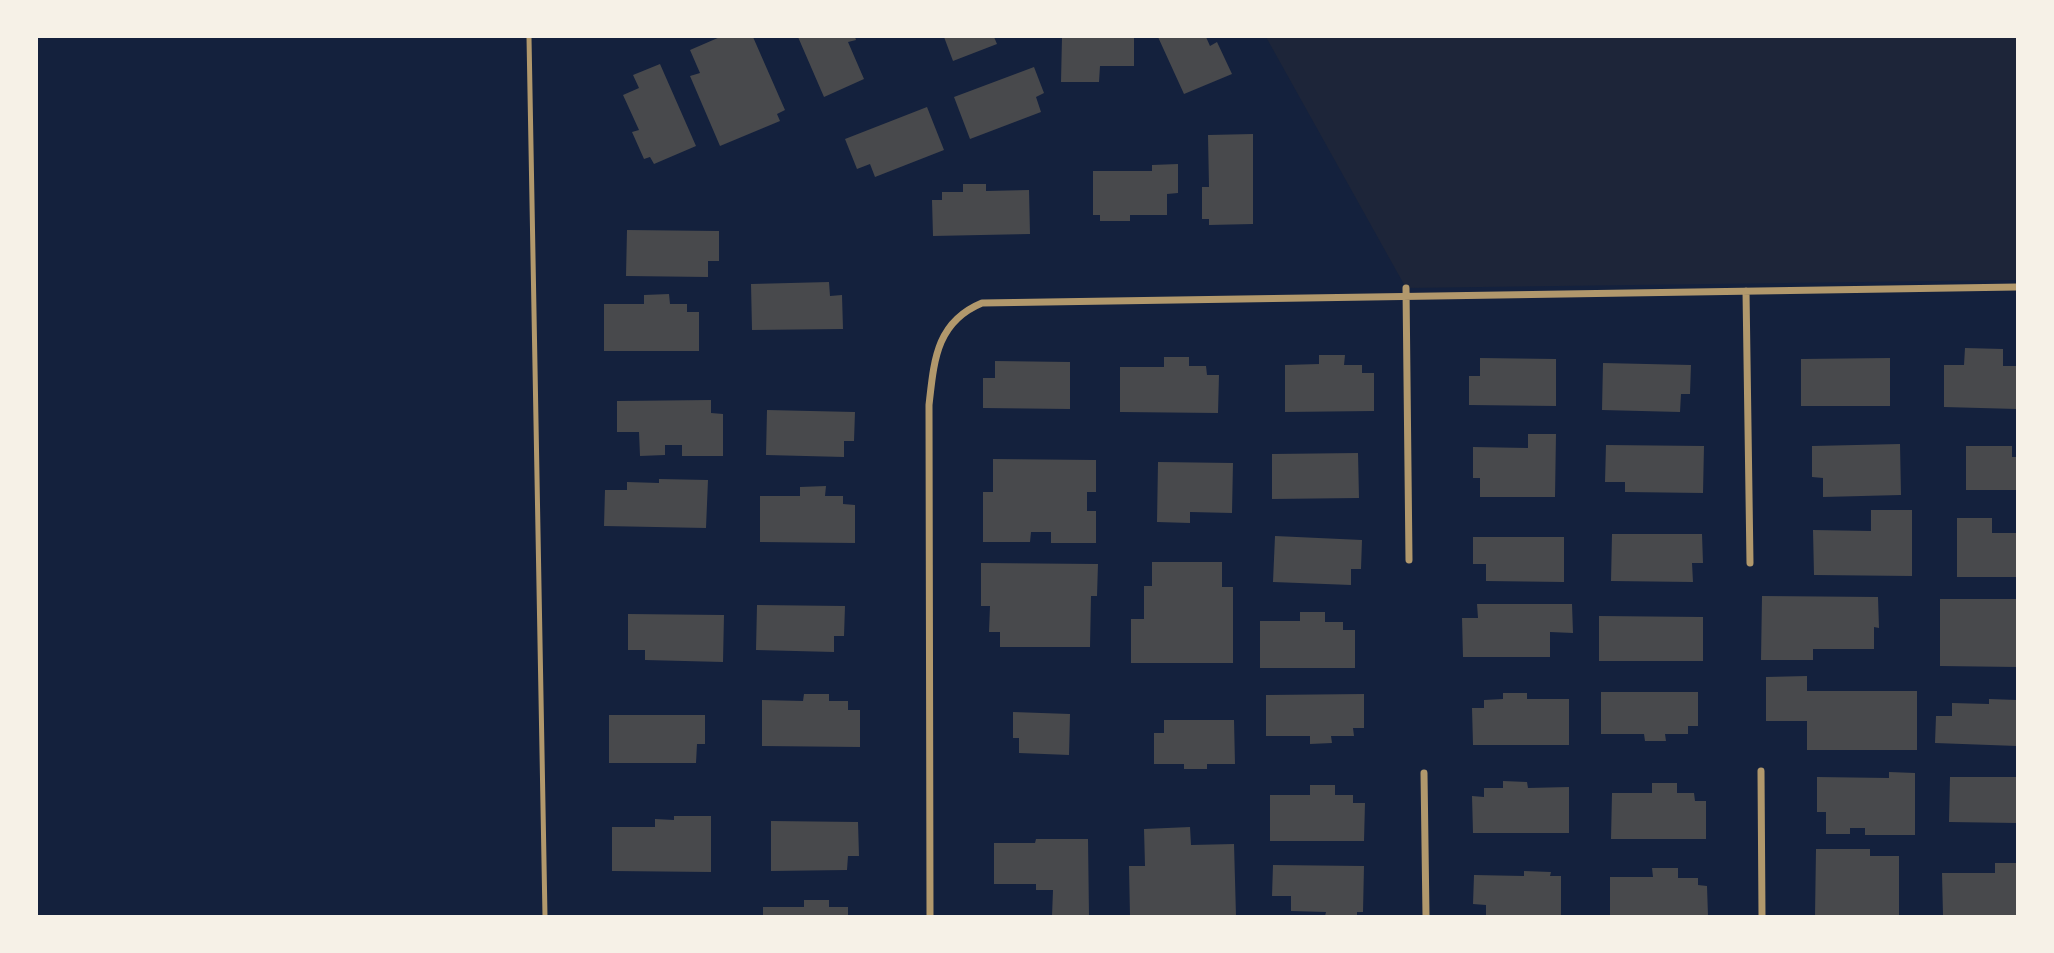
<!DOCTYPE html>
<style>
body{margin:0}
#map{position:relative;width:2054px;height:953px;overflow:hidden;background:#14213d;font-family:Helvetica,sans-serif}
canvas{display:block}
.frame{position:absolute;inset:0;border:38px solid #f6f1e7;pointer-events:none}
</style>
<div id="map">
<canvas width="2054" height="953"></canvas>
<div class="frame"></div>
</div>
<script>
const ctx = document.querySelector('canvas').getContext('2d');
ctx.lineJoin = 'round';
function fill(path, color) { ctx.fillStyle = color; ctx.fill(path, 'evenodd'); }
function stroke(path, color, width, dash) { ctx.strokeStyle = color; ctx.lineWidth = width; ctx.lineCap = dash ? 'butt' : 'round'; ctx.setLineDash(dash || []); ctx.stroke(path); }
fill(new Path2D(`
 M 1266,37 L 2017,37 L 2017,280 L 1406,288 Z`), '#1d2539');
fill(new Path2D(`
 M 720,37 L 753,37 L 785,110 L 777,114 L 780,121 L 720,146 L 690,76 L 700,73 L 690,50 Z
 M 798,37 L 855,37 L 856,40 L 848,42 L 864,79 L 824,97 Z
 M 944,37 L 994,37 L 997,44 L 953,61 Z
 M 1062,37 L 1134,37 L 1134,66 L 1100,66 L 1099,82 L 1061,82 Z
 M 1158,37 L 1206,37 L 1210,46 L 1217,42 L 1232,74 L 1184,94 Z
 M 660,64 L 696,146 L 654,164 L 650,157 L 644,159 L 632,132 L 639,130 L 623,95 L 639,88 L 633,75 Z
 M 1034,67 L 1044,93 L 1036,97 L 1041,112 L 970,139 L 954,97 Z
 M 927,107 L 944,150 L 875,177 L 870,164 L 857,169 L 845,139 Z
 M 1253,134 L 1253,224 L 1209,225 L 1209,219 L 1202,219 L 1202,187 L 1209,187 L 1208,135 Z
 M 1178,164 L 1178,193 L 1167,194 L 1167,215 L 1130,215 L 1130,221 L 1100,221 L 1100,215 L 1093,215 L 1093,171 L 1152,171 L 1152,165 Z
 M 963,184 L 986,184 L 986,191 L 1029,190 L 1030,234 L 933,236 L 932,200 L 942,200 L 942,192 L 963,192 Z
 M 627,230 L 719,231 L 719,261 L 708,261 L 708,277 L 626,276 Z
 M 829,282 L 830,296 L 842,295 L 843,329 L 752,330 L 751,284 Z
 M 669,294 L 670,304 L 687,304 L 687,312 L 699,312 L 699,351 L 604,351 L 604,304 L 644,304 L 644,295 Z
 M 1965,348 L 2003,349 L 2003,366 L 2017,366 L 2017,409 L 1944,407 L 1944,365 L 1964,365 Z
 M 1319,355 L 1345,355 L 1344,365 L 1362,365 L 1362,373 L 1374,373 L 1374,411 L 1285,412 L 1285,365 L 1319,364 Z
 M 1164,357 L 1189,357 L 1189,366 L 1206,366 L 1207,375 L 1219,375 L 1218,413 L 1120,412 L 1120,367 L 1164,367 Z
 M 1480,358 L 1556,359 L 1556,406 L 1469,405 L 1469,376 L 1480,376 Z
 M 1890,358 L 1890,406 L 1801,406 L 1801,359 Z
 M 995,361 L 1070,362 L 1070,409 L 983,408 L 983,378 L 995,378 Z
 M 1603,363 L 1691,365 L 1690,394 L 1681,394 L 1680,412 L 1602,410 Z
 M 711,400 L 711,413 L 723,414 L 723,456 L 682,456 L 682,445 L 665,445 L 665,455 L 640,456 L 639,432 L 617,432 L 617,401 Z
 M 767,410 L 855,412 L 854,441 L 844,441 L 844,457 L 766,455 Z
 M 1528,434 L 1556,434 L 1555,497 L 1480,497 L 1480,478 L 1473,478 L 1473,447 L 1528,448 Z
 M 1900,444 L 1901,495 L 1823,497 L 1823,478 L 1812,477 L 1812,446 Z
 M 1606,445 L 1704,446 L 1703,493 L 1625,492 L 1625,482 L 1605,482 Z
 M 1966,446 L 2012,446 L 2012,457 L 2017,457 L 2017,490 L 1966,490 Z
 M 1358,453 L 1359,498 L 1272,499 L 1272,454 Z
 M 993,459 L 1096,460 L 1096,492 L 1087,492 L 1087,511 L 1096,511 L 1096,543 L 1051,543 L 1051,532 L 1031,532 L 1030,542 L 983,542 L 983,492 L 993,492 Z
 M 1158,462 L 1233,463 L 1232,513 L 1190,512 L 1190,523 L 1157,522 Z
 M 659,479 L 708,480 L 706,528 L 604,526 L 605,490 L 627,490 L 627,482 L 659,483 Z
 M 826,486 L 825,496 L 843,496 L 843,504 L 855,505 L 855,543 L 760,542 L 760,496 L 800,496 L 800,487 Z
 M 1871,510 L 1912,510 L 1912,576 L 1814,575 L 1813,530 L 1871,531 Z
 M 1957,518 L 1992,518 L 1992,533 L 2017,533 L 2017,577 L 1957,577 Z
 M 1612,534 L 1702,534 L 1703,563 L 1692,563 L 1693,582 L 1611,581 Z
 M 1275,536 L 1362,540 L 1361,569 L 1351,569 L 1351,585 L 1273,582 Z
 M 1473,537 L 1564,537 L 1564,582 L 1486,581 L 1486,564 L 1473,564 Z
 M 1152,562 L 1222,562 L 1222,587 L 1233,587 L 1233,663 L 1131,663 L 1131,619 L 1144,619 L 1144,586 L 1152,586 Z
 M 981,563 L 1098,564 L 1097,596 L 1091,596 L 1090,647 L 1000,647 L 1000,632 L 989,632 L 990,606 L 981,606 Z
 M 1762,596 L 1878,597 L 1879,628 L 1874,627 L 1874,649 L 1813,649 L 1813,660 L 1761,660 Z
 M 1940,599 L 2017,599 L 2017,667 L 1940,666 Z
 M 1477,604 L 1572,604 L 1573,633 L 1550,632 L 1550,657 L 1463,657 L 1462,618 L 1478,618 Z
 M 757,605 L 845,606 L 844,636 L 834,636 L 834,652 L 756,650 Z
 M 1300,612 L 1325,612 L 1325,622 L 1343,622 L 1343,630 L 1355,630 L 1355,668 L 1260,668 L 1260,621 L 1300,621 Z
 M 628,614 L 724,615 L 723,662 L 645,660 L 645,650 L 628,650 Z
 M 1599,616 L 1703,617 L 1703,661 L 1599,661 Z
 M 1807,676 L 1807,691 L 1917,691 L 1917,750 L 1807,750 L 1807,721 L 1766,721 L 1766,677 Z
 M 1601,692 L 1698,692 L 1698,726 L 1688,726 L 1688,734 L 1665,734 L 1666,741 L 1645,741 L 1644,734 L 1601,734 Z
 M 1503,693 L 1527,693 L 1527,699 L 1569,699 L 1569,745 L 1473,745 L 1472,708 L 1484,708 L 1484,700 L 1503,699 Z
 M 804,694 L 829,694 L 829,701 L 848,701 L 848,710 L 860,710 L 860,747 L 762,746 L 762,700 L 803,701 Z
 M 1364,694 L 1364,728 L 1353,728 L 1354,736 L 1331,736 L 1332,743 L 1310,744 L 1310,736 L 1266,736 L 1266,695 Z
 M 1989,699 L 2017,700 L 2017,746 L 1935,743 L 1936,716 L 1952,716 L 1952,703 L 1989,704 Z
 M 1013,712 L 1070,714 L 1069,755 L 1019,753 L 1019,738 L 1013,738 Z
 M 609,715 L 705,715 L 705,744 L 697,744 L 696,763 L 609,763 Z
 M 1164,720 L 1234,720 L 1235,764 L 1207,764 L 1207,769 L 1184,769 L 1184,764 L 1154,764 L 1154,733 L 1164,733 Z
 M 1889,772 L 1915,773 L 1915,835 L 1865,835 L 1865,828 L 1850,828 L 1850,834 L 1826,834 L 1826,812 L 1817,812 L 1817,777 L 1889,778 Z
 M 1950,777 L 2017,777 L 2017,823 L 1949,822 Z
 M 1503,781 L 1527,782 L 1528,788 L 1569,787 L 1569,833 L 1473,833 L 1472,796 L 1484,797 L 1484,788 L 1503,788 Z
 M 1652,783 L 1677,783 L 1677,793 L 1694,793 L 1695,801 L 1706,801 L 1706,839 L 1611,839 L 1612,793 L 1652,793 Z
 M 1310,785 L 1335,785 L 1335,795 L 1353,795 L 1353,803 L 1365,803 L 1364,841 L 1270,841 L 1270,795 L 1310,795 Z
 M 674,816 L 711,816 L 711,872 L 612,871 L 612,827 L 655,827 L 655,819 L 674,820 Z
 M 771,821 L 858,822 L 859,856 L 848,856 L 847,870 L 771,871 Z
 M 1190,827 L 1191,845 L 1234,844 L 1236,916 L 1130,916 L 1129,866 L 1145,866 L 1144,829 Z
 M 1036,839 L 1088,839 L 1089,916 L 1052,916 L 1053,890 L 1036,890 L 1036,884 L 994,884 L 994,843 L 1035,843 Z
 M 1816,849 L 1870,849 L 1870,856 L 1899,856 L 1899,916 L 1815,916 Z
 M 1995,863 L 2017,863 L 2017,916 L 1943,916 L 1942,873 L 1995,873 Z
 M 1273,865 L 1364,866 L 1363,912 L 1357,912 L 1357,916 L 1325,916 L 1326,912 L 1291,911 L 1291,896 L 1272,896 Z
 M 1652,868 L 1678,868 L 1678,878 L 1698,878 L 1698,885 L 1707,886 L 1708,916 L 1610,916 L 1610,877 L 1653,877 Z
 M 1524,871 L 1551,872 L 1550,876 L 1561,876 L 1561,916 L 1486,916 L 1486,905 L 1473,904 L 1474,875 L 1524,876 Z
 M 804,900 L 829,900 L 829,907 L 848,907 L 848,916 L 763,916 L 763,907 L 804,907 Z`), '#48494c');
stroke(new Path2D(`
 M 529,37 L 545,916`), '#b1986c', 5);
stroke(new Path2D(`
 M 1406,288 L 1409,560
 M 1746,291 L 1750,563
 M 1761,771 L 1762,916
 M 1424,773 L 1426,916
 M 930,916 L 929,405 C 934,361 936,322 982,303 L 2017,287`), '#b1986c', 7);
</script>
